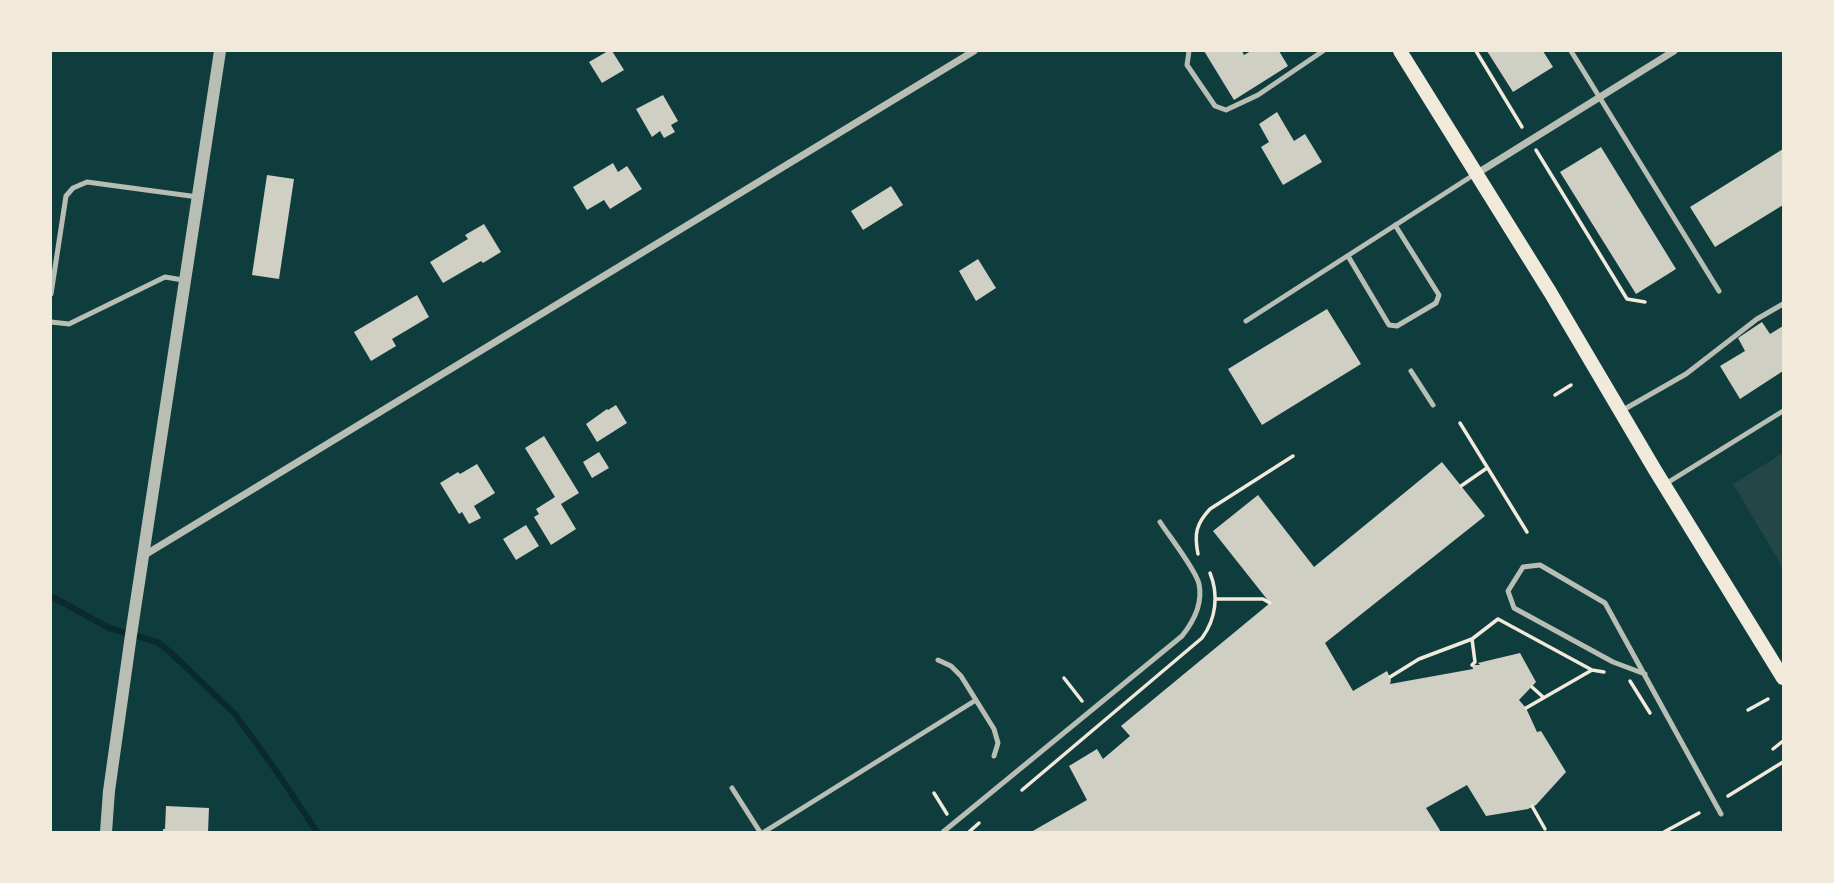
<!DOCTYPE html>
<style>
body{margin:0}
#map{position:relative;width:1834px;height:883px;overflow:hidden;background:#0f3d3e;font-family:"IBM Plex Sans",sans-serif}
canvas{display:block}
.frame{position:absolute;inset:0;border:52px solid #f1e9da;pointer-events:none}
</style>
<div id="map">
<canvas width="1834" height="883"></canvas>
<div class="frame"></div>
</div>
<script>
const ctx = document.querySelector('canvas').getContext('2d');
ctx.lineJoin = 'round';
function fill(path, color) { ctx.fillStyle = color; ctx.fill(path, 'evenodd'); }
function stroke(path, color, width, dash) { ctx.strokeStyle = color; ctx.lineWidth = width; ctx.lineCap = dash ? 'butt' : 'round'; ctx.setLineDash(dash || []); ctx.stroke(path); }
fill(new Path2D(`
 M 1783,453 L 1783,568 L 1733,484 Z`), '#244646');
stroke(new Path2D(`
 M 51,596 L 109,628 L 157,642 L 169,651 L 235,714 L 277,772 L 317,832`), '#0a2a2b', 6);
fill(new Path2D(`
 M 608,51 L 612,51 L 624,70 L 602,83 L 589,62 Z
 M 1204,51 L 1242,51 L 1244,55 L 1251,51 L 1279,51 L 1288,66 L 1234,100 Z
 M 1487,51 L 1543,51 L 1553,67 L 1513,92 Z
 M 663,95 L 678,121 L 671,125 L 675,132 L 664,138 L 660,131 L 652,137 L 636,109 Z
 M 1277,112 L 1294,141 L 1305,134 L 1322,162 L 1283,185 L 1261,147 L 1269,142 L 1259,124 Z
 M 1601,147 L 1676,269 L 1636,294 L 1560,172 Z
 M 1783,149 L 1783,205 L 1715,247 L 1690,207 Z
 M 613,163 L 618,172 L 627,166 L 642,189 L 610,209 L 604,200 L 587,210 L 573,187 Z
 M 267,175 L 294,179 L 279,279 L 252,275 Z
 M 891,186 L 903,205 L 863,230 L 851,211 Z
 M 484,224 L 501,252 L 483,263 L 481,261 L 443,283 L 430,262 L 468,239 L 465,235 Z
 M 978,259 L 996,288 L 976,301 L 959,271 Z
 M 417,295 L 429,317 L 392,339 L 396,346 L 371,361 L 354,332 Z
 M 1327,309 L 1361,364 L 1262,425 L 1228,369 Z
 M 1762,322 L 1770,334 L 1783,326 L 1783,371 L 1740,399 L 1720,366 L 1745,351 L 1738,338 Z
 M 616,405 L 627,423 L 597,442 L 586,424 L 607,409 L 608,410 Z
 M 544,436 L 579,493 L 561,504 L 576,529 L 551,545 L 534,517 L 539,514 L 536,509 L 555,497 L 525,448 Z
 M 599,452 L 609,468 L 592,478 L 583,462 Z
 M 1442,462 L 1485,516 L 1325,643 L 1353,691 L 1387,671 L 1391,680 L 1390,684 L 1473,669 L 1472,665 L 1480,665 L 1478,663 L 1520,653 L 1536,682 L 1519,700 L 1526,708 L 1537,732 L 1541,731 L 1566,772 L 1536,805 L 1528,809 L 1486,816 L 1467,785 L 1426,808 L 1441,832 L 1031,832 L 1087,800 L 1069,766 L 1097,749 L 1103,759 L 1130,736 L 1121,726 L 1270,603 L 1213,531 L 1258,495 L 1314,567 Z
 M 477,464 L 495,493 L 474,506 L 481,518 L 469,524 L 462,512 L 459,514 L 440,483 L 458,472 L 460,474 Z
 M 526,525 L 539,546 L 516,560 L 503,539 Z
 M 166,806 L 209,808 L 208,832 L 163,832 L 163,829 L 165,829 Z`), '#cfcfc3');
stroke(new Path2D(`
 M 1476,51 L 1522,127
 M 1536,150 L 1627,299 L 1645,302
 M 1555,395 L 1571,385
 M 1460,423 L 1527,532
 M 1461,486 L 1487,468
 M 1198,554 C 1194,534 1196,524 1210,509 L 1293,456
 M 1216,599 L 1263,599 L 1270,603
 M 1472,639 L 1475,662 L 1472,665
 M 1390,677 L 1419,659 L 1472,639 L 1498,619 L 1592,670 L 1604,672
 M 1064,678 L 1082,701
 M 1630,681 L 1650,713
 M 1532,687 L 1543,697
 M 1526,708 L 1592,670
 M 1748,710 L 1768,699
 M 1773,749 L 1783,741
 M 1022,790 L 1202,638 C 1216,619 1219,595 1210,573
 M 934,793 L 947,814
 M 1728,796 L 1783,762
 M 1532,806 L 1545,829
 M 969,832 L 979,823
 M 1664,832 L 1699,813`), '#f1e9da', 3.5);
stroke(new Path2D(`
 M 1189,51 L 1187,65 L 1215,106 L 1226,110 L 1258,95 L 1323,51
 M 1571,51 L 1719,291
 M 1348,256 L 1389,325 L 1397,326 L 1436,303 L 1439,295 L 1395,225
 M 51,294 L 66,196 L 73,188 L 87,182 L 198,197
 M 1246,321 L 1475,174
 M 51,322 L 69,324 L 165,277 L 183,280
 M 1411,371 L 1433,405
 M 1623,410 L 1686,374 L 1757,319 L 1783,304
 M 1667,483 L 1783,411
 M 938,660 L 951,666 L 961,676 L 994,729 L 998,743 L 994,756
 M 1645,674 L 1613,662 L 1514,608 L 1508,591 L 1523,567 L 1540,565 L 1605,603 L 1721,814
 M 732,788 L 760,832
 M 764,832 L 976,700
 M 943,832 L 1182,636 C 1194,621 1203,603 1199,584 C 1196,570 1169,536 1160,522`), '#b8beb3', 5);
stroke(new Path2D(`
 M 1476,174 L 1674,51
 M 143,556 L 974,51`), '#b8beb3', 7);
stroke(new Path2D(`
 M 106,832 L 109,791 L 131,635 L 220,51`), '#b8beb3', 12);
stroke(new Path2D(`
 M 1400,51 L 1550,292 L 1655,470 L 1783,678`), '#f1e9da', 14);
</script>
